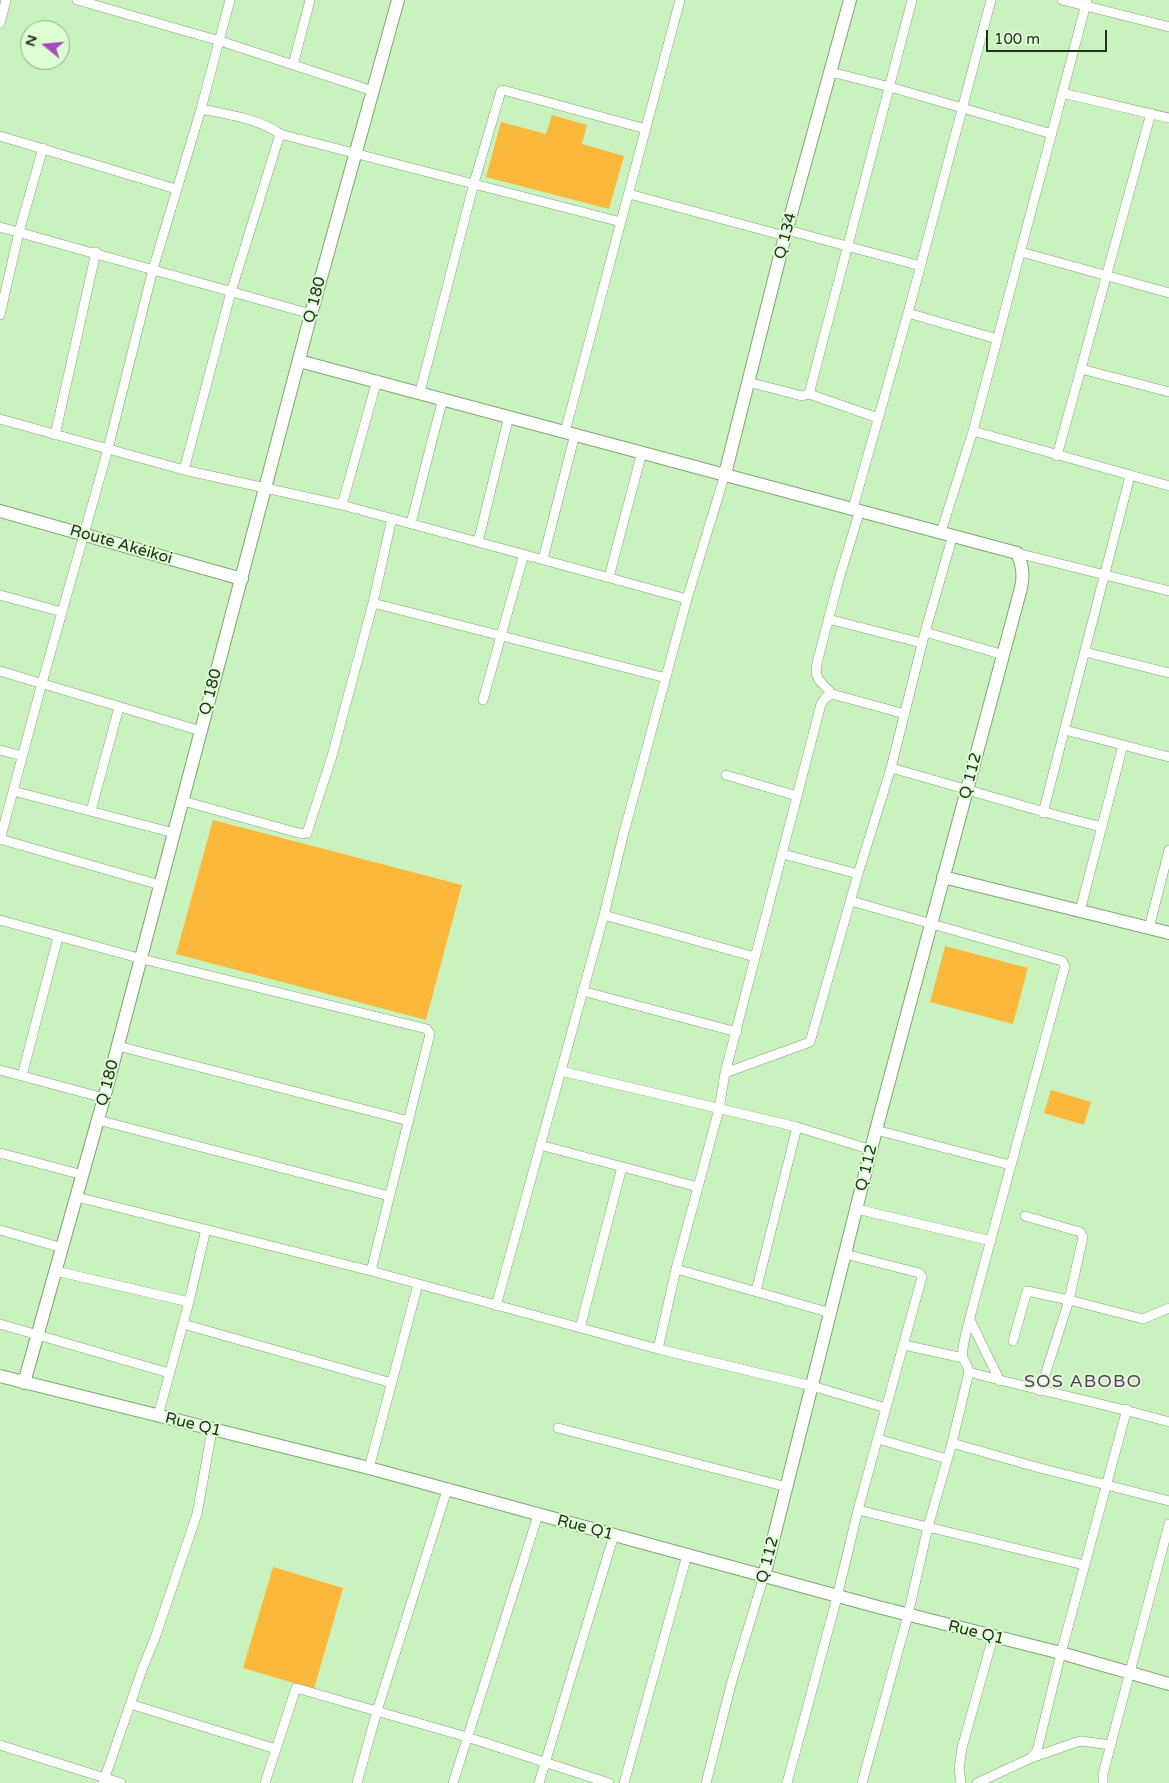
<!DOCTYPE html>
<meta charset="utf-8">
<style>
body{margin:0}
#map{position:relative;width:1169px;height:1783px;overflow:hidden;background:#caf2be;font-family:"Varela Round",sans-serif}
canvas{display:block}
.north{position:absolute;left:20px;top:20px;width:50px;height:50px;box-sizing:border-box;background:#ddfdd3;border:1px solid #92ab8a;border-radius:50%;rotate:287deg;font-size:14px;font-weight:700;line-height:20px;text-align:center;color:#22311d}
.north::after{content:'';display:block;margin:auto;width:18px;height:22px;background:#a44ebc;clip-path:polygon(50% 0,100% 100%,50% 72%,0 100%)}
.scale{position:absolute;left:986px;top:30px;width:121px;height:22px;box-sizing:border-box;border:2px solid #22311d;border-top:0;padding-left:6px;font-size:15px;line-height:18px;white-space:nowrap;color:#22311d;-webkit-text-stroke:4px #ddfdd3;paint-order:stroke}
</style>
<div id="map">
<canvas width="1169" height="1783"></canvas>
<div class="north">N</div>
<div class="scale">100 m</div>
</div>
<script>
const ctx = document.querySelector('canvas').getContext('2d');
ctx.lineJoin = 'round';
function fill(path, color) { ctx.fillStyle = color; ctx.fill(path, 'evenodd'); }
function stroke(path, color, width, dash) { ctx.strokeStyle = color; ctx.lineWidth = width; ctx.lineCap = dash ? 'butt' : 'round'; ctx.setLineDash(dash || []); ctx.stroke(path); }
function write(font, color, halo, rows, align = 'center') {
  ctx.font = font + ' "Varela Round",sans-serif'; ctx.lineWidth = 4; ctx.setLineDash([]); ctx.textBaseline = 'middle'; ctx.strokeStyle = halo; ctx.fillStyle = color; for (const [text, x, y, turn = 0] of rows) {
    ctx.save(); ctx.translate(x, y); ctx.rotate((+turn || 0) * Math.PI / 180); ctx.textAlign = isNaN(turn) ? turn : align; if (halo) ctx.strokeText(text, 0, 0); ctx.fillText(text, 0, 0); ctx.restore();
  }
}
fill(new Path2D(`
 M 552,115 L 587,125 L 582,144 L 624,156 L 609,209 L 486,177 L 501,122 L 546,134 Z
 M 213,820 L 462,885 L 426,1020 L 176,954 Z
 M 945,946 L 1028,968 L 1013,1024 L 930,1002 Z
 M 1051,1090 L 1091,1102 L 1084,1125 L 1044,1113 Z
 M 273,1567 L 343,1588 L 314,1689 L 243,1668 Z`), '#fbb83b');
const street = new Path2D(`
 M 77,0 L 220,41 L 373,91
 M 1062,0 L 1169,27
 M 0,23 L 6,0
 M 293,65 L 310,0
 M 831,72 L 890,87 L 1052,134
 M 1062,93 L 1169,118
 M 201,109 C 225,114 260,119 280,134 L 621,222
 M 0,136 L 176,189
 M 629,194 L 785,236
 M 0,227 L 311,314
 M 787,230 L 921,266
 M 1021,252 L 1169,293
 M 908,313 L 997,339
 M 0,315 L 19,232 L 43,148
 M 1081,369 L 1169,392
 M 748,382 L 802,396 L 809,394 L 878,418
 M 420,392 L 474,183 L 501,91 L 503,90 L 646,129
 M 809,394 L 912,0
 M 0,419 L 184,470 L 342,505 L 687,599
 M 973,431 L 1169,486
 M 565,432 L 680,0
 M 55,435 L 96,252
 M 1057,456 L 1151,113
 M 184,470 L 231,292 L 280,134
 M 342,505 L 377,380
 M 853,508 L 908,313 L 991,0
 M 860,510 L 839,579 L 817,663 L 816,673 L 819,680 L 832,694 L 905,714
 M 411,523 L 443,398
 M 941,532 L 973,431 L 1087,0
 M 478,542 L 509,416
 M 1017,553 L 1169,591
 M 543,559 L 575,434
 M 609,577 L 642,452
 M 0,595 L 62,612
 M 373,603 L 666,678
 M 828,619 L 922,643
 M 925,632 L 1004,655
 M 1085,652 L 1169,673
 M 0,671 L 201,731
 M 483,700 L 524,554
 M 1065,730 L 1169,757
 M 0,750 L 22,756
 M 891,768 C 961,787 1031,810 1102,827
 M 726,775 L 797,796
 M 13,791 L 174,833
 M 183,801 L 302,834 L 307,833 L 332,756 L 373,603 L 392,518
 M 91,811 L 119,707
 M 1043,813 L 1130,476
 M 0,839 L 160,885
 M 0,840 L 42,683 L 108,449 L 153,269 L 201,109 L 230,0
 M 783,854 L 858,874
 M 851,901 L 1062,961 L 1065,966 L 974,1302 C 972,1312 960,1349 963,1358 C 965,1363 968,1365 969,1372 L 952,1443 L 928,1527 L 908,1615 L 862,1783
 M 1080,911 L 1123,745
 M 604,915 L 755,957
 M 0,920 L 142,959 L 427,1029 L 430,1034 L 371,1271
 M 1149,928 L 1169,850
 M 582,991 L 737,1032
 M 118,1046 L 409,1121
 M 0,1070 L 104,1098
 M 561,1071 L 797,1127 L 872,1150
 M 725,1073 L 810,1042 L 858,874 L 891,768 L 925,632 L 953,535
 M 22,1076 L 58,937
 M 98,1120 L 389,1196
 M 876,1130 L 1010,1165
 M 540,1145 L 698,1187
 M 0,1153 L 83,1175
 M 77,1197 L 371,1271 L 658,1349 L 812,1386 L 886,1408
 M 857,1209 L 991,1241
 M 1025,1216 L 1080,1232 L 1083,1237 L 1069,1300 L 1040,1391
 M 0,1230 L 63,1248
 M 676,1269 L 831,1313
 M 56,1271 L 189,1302
 M 756,1291 L 797,1127
 M 496,1306 L 604,915 L 623,836 L 687,599 L 725,474
 M 970,1320 L 1000,1381
 M 0,1324 L 169,1373
 M 183,1324 L 392,1383
 M 580,1328 L 622,1167
 M 1013,1341 L 1027,1291 L 1069,1300 L 1143,1319 L 1169,1308
 M 904,1345 L 963,1358
 M 658,1349 L 676,1269 L 719,1109 L 725,1073 L 821,704 L 825,698 L 832,694
 M 969,1372 C 1035,1390 1103,1403 1169,1422
 M 158,1416 L 189,1302 L 206,1229
 M 558,1428 L 787,1487
 M 878,1439 L 947,1459
 M 952,1443 L 1036,1467 L 1169,1501
 M 369,1468 L 418,1284
 M 858,1510 L 1084,1565
 M 130,1704 L 276,1749
 M 0,1745 L 121,1783
 M 1031,1758 L 1037,1751 L 1061,1653 L 1127,1409
 M 103,1783 L 143,1667 L 155,1638 L 197,1514 L 212,1430
 M 265,1783 L 296,1688 L 467,1737 L 609,1783
 M 357,1783 L 377,1711 L 447,1490
 M 453,1783 L 538,1515
 M 539,1783 L 614,1535
 M 624,1783 L 687,1555
 M 706,1783 L 732,1681 L 764,1576
 M 787,1783 L 836,1601 L 858,1510 L 922,1277 L 919,1273 L 845,1254
 M 961,1783 L 959,1768 L 962,1748 L 993,1637
 M 977,1783 L 1031,1758 L 1074,1743 L 1081,1741 L 1111,1745
 M 1103,1783 L 1103,1774 L 1169,1524`);
const secondary = new Path2D(`
 M 299,361 L 1017,553 C 1023,565 1024,575 1021,588 L 876,1130 L 764,1576
 M 725,474 L 785,236 L 850,0
 M 0,511 L 242,579
 M 943,877 L 1169,933
 M 0,1376 L 369,1468 L 878,1607 L 1061,1653 L 1169,1684
 M 24,1383 L 104,1098 L 311,314 L 398,0`);
stroke(street, '#80a674', 10);
stroke(secondary, '#80a674', 14);
stroke(street, '#fff', 9);
stroke(secondary, '#fff', 12);
write('16px', '#22311d', '#ddfdd3', [
 ["Q 134",786,236,-75],
 ["Q 180",315,300,-75],
 ["Route Akéikoi",121,545,16],
 ["Q 180",211,692,-75],
 ["Q 112",971,776,-75],
 ["Q 180",108,1083,-75],
 ["Q 112",867,1168,-76],
 ["Rue Q1",193,1425,14],
 ["Rue Q1",585,1528,15],
 ["Q 112",768,1560,-75],
 ["Rue Q1",976,1633,14]
]);
ctx.letterSpacing = '1px';
write('18px', '#61366d', '#ddfdd3', [
 ["SOS ABOBO",1083,1382]
]);
ctx.letterSpacing = '0px';
</script>
